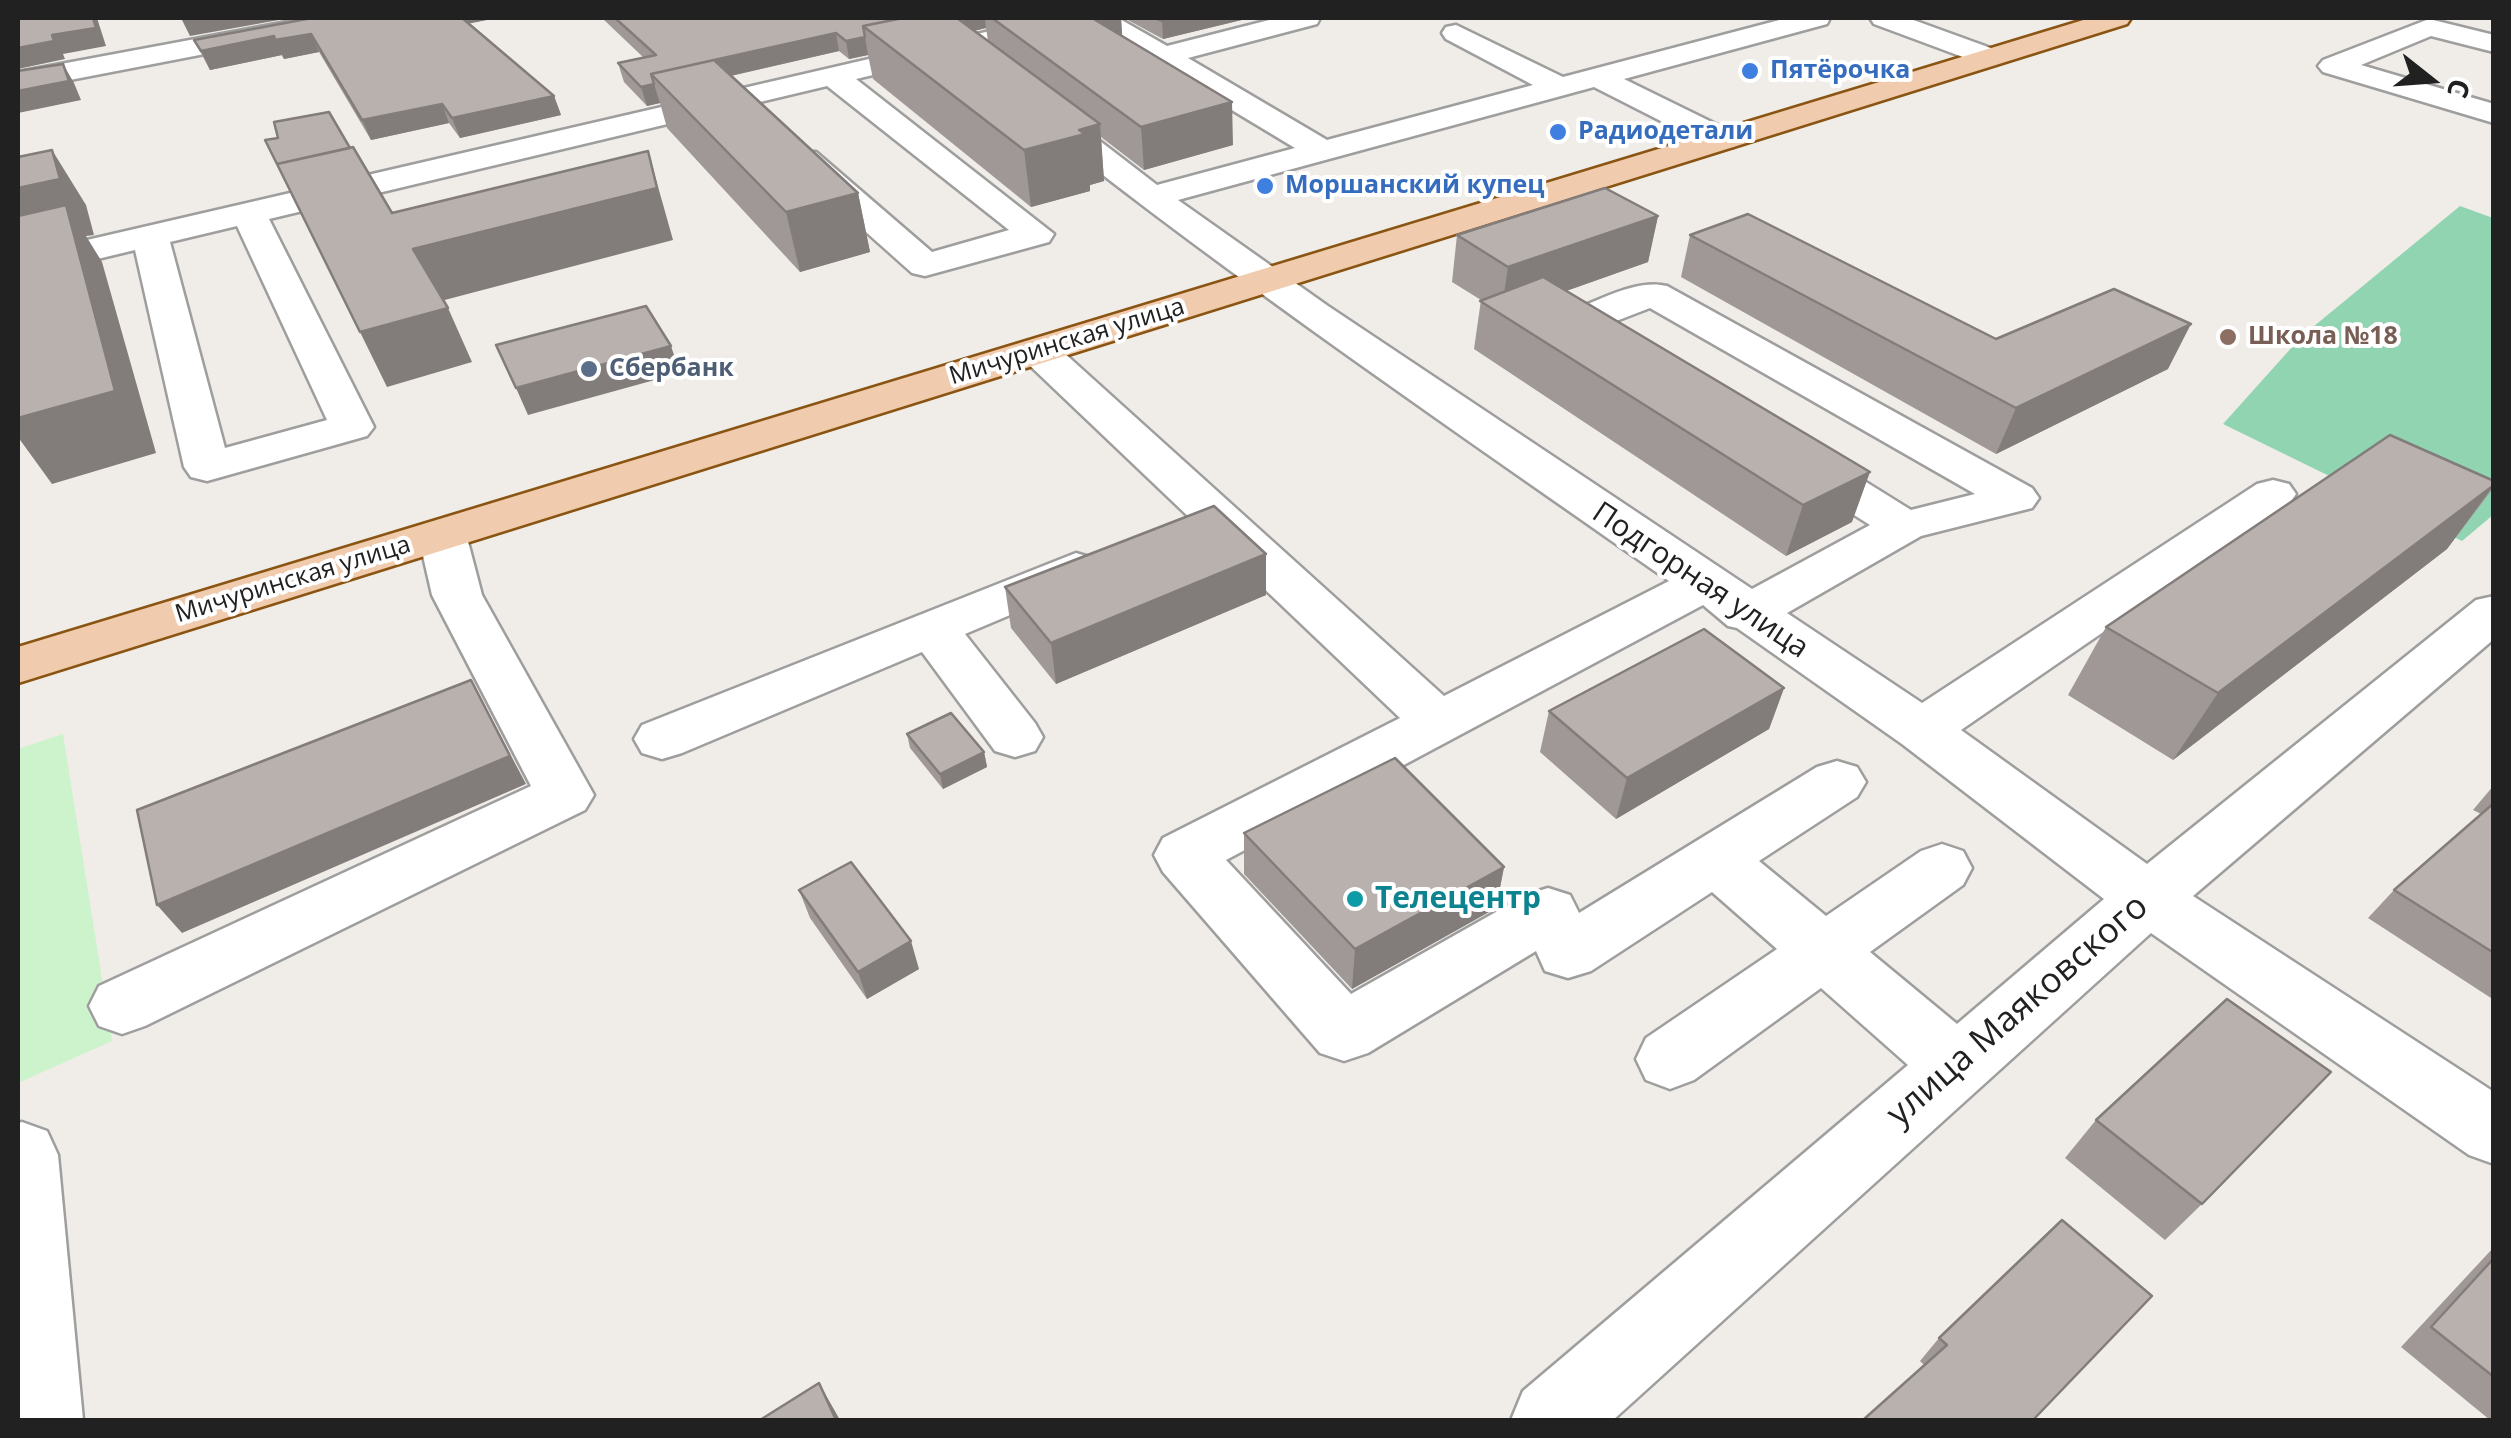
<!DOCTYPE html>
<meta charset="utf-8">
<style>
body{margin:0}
#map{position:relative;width:2511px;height:1438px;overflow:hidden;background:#f0ede8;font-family:"Open Sans",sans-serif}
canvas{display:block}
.frame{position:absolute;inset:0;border:20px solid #212121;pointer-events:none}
.north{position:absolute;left:2381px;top:30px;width:100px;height:100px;-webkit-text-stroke:8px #fff;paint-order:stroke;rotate:107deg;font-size:28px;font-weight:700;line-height:40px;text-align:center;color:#212121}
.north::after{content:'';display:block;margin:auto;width:35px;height:45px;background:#212121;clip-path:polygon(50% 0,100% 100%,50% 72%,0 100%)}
</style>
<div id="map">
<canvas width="2511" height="1438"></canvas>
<div class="frame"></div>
<div class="north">С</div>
</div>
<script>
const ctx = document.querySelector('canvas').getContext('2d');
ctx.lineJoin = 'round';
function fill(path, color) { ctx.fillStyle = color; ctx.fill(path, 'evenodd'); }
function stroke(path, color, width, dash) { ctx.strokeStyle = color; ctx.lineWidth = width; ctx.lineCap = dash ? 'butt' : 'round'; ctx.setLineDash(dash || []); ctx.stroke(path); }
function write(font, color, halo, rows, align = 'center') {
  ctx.font = font + ' "Open Sans",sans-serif'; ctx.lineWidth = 8; ctx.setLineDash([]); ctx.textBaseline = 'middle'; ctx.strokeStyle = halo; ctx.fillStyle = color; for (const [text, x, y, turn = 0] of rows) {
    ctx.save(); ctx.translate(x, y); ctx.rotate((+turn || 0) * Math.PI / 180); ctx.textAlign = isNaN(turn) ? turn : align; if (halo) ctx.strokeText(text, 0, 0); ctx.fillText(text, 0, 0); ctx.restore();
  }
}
fill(new Path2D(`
 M 63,734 L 112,1041 L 18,1083 L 18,749 Z`), '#cdf3cc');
fill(new Path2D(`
 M 2460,206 L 2493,218 L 2493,515 L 2462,541 L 2223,424 L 2302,336 Z`), '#91d4b2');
const minor = new Path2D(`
 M 308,18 L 364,18 L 350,26 L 18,90 L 18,72 Z
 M 1046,18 L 1118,18 L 1167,46 L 1277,18 L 1320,18 L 1317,24 L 1188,58 L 1327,140 L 1533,85 L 1446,39 L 1442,33 L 1446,27 L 1456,25 L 1563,77 L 1787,18 L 1830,18 L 1827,24 L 1624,79 L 1734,133 L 1739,140 L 1734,147 L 1712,147 L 1594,87 L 1178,200 L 1328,306 L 1752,589 L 1870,525 L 1781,469 L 1775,459 L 1781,449 L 1797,446 L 1813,449 L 1911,510 L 1975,494 L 1650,308 L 1611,323 L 1637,339 L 1643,348 L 1637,357 C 1611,363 1575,343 1560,321 L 1566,313 C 1596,302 1636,278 1667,286 L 2032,488 L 2039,498 L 2032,508 L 1921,536 L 1787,613 L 1922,703 L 2257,484 L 2273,480 L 2289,484 L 2296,494 L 2289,504 L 1961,730 L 2147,864 L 2476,600 L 2494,596 L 2494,639 L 2193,896 L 2494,1092 L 2494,1164 L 2469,1155 L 2151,933 L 1613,1420 L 1511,1420 L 1523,1391 L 1908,1065 L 1821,988 L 1694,1080 L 1670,1089 L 1646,1080 L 1636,1059 L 1646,1038 L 1777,949 L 1712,892 L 1591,971 L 1568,978 L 1545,971 L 1536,951 L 1368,1053 L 1344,1061 L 1320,1053 L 1163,872 L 1154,855 L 1163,838 L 1400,718 L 1024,360 L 1018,351 L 1024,342 L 1038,339 L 1052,342 L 1444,696 L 1669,581 C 1455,431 1239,284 1035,122 L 1030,115 L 1035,108 L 1057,108 L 1157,185 L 1295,148 L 1089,24 L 856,79 L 1054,234 L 1049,242 L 925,276 L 912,273 L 792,166 L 787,159 L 792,152 L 816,152 L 932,252 L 1009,230 L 827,86 L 269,219 L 374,427 L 367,436 L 207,481 L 191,477 L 184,467 L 135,250 L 18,278 L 18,256 ZM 237,226 L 327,420 L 225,448 L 170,242 ZM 1703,605 L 1728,626 L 1737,628 L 1902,744 L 2104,899 L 1957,1024 L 1870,952 L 1963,885 L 1972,868 L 1963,851 L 1942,844 L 1921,851 L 1826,916 L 1759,861 L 1857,797 L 1866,782 L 1857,767 L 1837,761 L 1817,767 L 1579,913 L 1570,895 L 1548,888 L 1526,895 L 1351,994 L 1226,860 Z
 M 1870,18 L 1908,18 L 1999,51 L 2004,57 L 1999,63 L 1979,63 L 1874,24 Z
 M 2429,19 L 2494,35 L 2494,52 L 2431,36 L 2361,65 L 2494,104 L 2494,123 L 2323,72 L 2318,66 L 2323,60 Z
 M 442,519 L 459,524 L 466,534 L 482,595 L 594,795 L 585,810 L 145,1026 L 122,1034 L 99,1026 L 89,1006 L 99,986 L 531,786 L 432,595 L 418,534 L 425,524 Z
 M 1076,553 L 1093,558 L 1101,569 L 1093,580 L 965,634 L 1035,723 L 1043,737 L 1035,751 L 1015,757 L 995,751 L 922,652 L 682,753 L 662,759 L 642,753 L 634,739 L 642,725 Z
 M 22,1122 L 47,1131 L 58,1155 L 83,1420 L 18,1420 L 18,1123 Z`);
const major = new Path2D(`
 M 2090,18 L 2131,18 L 2127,24 L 18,683 L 18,647 Z`);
stroke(minor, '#9e9e9e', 5);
stroke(major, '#8a5513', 5);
fill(minor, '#fff');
fill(major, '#f1cbad');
fill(new Path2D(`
 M 312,18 L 497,18 L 469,23 L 554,96 L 561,115 L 460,138 L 449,123 L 371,140 L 319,52 L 284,59 L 282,55 L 210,70 L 194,40 Z
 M 602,18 L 1121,18 L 1122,36 L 1233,145 L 1144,170 L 1101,137 L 1104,181 L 1090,185 L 1090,191 L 1031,207 L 873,79 L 868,55 L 849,59 L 839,51 L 731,76 L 858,193 L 870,252 L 800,272 L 667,128 L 660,103 L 647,106 L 624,82 L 618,63 L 644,58 ZM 986,28 L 988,41 L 974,31 Z
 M 1124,18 L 1250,18 L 1163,39 Z
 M 1658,216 L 1648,262 L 1566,291 L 1852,522 L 1786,556 L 1474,349 L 1481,300 L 1452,282 L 1457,235 Z
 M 1690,235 L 1996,339 L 2168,369 L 1996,454 L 1681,277 Z
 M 2494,481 L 2494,487 L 2447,549 L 2173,760 L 2068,695 L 2106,627 Z
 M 1005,587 L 1266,595 L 1056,684 L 1011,628 Z
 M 1784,688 L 1769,729 L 1616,819 L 1540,752 L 1549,711 Z
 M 907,734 L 984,752 L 987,767 L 943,789 L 910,748 Z
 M 2494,785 L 2494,996 L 2491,998 L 2368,918 L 2394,890 L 2481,814 L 2473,810 Z
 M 1244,833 L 1504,867 L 1496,908 L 1352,989 L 1244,874 Z
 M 799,890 L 919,969 L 867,999 L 810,918 Z
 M 2096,1120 L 2202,1204 L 2165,1240 L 2065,1158 Z
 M 2494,1247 L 2494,1420 L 2490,1420 L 2401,1347 Z
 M 1939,1338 L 2033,1420 L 1924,1365 L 1920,1361 Z`), '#9f9896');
fill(new Path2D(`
 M 93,18 L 97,18 L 106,46 L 63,54 L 65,59 L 18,69 L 18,48 Z
 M 181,18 L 290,18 L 190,36 Z
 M 454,18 L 497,18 L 457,26 Z
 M 963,18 L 985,18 L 986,28 L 965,33 Z
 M 1091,18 L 1121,18 L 1123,49 Z
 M 1177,18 L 1250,18 L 1163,39 L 1162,21 Z
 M 836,33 L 839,51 L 703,82 L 692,65 Z
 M 311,34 L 319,52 L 284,59 L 282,55 L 210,70 L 201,51 L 274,36 Z
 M 865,37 L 868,55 L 849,59 L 846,41 Z
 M 63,64 L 74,83 L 81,100 L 18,113 L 18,91 Z
 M 654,84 L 660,103 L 647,106 L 641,87 Z
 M 554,96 L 561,115 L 460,138 L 452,118 Z
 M 1232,102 L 1233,145 L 1144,170 L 1141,127 Z
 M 442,104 L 449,123 L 371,140 L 362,120 Z
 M 1100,124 L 1104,181 L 1090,185 L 1090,191 L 1031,207 L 1024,150 L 1079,130 Z
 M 52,150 L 86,205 L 94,235 L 86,236 L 102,262 L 156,453 L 52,484 L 18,437 L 18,188 Z
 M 648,151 L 673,240 L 437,302 L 413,249 Z
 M 858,193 L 870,252 L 800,272 L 786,212 Z
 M 1658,216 L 1648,262 L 1501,314 L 1508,267 Z
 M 448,308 L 472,362 L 387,387 L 360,332 Z
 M 2191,324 L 2168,369 L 1996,454 L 2016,408 Z
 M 671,346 L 680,373 L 528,415 L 516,388 Z
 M 1870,472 L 1852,522 L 1786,556 L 1803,505 Z
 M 2494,485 L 2447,549 L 2173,760 L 2218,693 Z
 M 1266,554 L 1266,595 L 1056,684 L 1051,643 Z
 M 471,680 L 526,784 L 182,933 L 157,905 Z
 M 1784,688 L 1769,729 L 1616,819 L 1627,778 Z
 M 984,752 L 987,767 L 943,789 L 940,774 Z
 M 1504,867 L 1496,908 L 1352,989 L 1355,949 Z
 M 911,941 L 919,969 L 867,999 L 858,972 Z
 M 819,1383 L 840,1420 L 836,1420 Z`), '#827c7a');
const building = new Path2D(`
 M 18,18 L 93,18 L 96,28 L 52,35 L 54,41 L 18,48 Z
 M 312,18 L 462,18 L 554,96 L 452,118 L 442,104 L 362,120 L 311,34 L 275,40 L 274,36 L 201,51 L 194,40 Z
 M 615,18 L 903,18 L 863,26 L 865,37 L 846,41 L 836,33 L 651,74 L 654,84 L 641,87 L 618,63 L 656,55 Z
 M 903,18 L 957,18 L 1100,124 L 1079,130 L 1085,134 L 1024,150 L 863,26 Z
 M 992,18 L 1092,18 L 1232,102 L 1141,127 Z
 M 1155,18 L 1177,18 L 1162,21 Z
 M 714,60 L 858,193 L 786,212 L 651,74 Z
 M 63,64 L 69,81 L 18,91 L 18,71 Z
 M 329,112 L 350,148 L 277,164 L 265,140 L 278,138 L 274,122 Z
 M 353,147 L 392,213 L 648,151 L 657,188 L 413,249 L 448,308 L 360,332 L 277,164 Z
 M 52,150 L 60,179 L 18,188 L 18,157 Z
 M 1605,188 L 1658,216 L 1508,267 L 1457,235 Z
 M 66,205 L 115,391 L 18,418 L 18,216 Z
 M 1748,214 L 1996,339 L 2114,289 L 2191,324 L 2016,408 L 1690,235 Z
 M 1543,277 L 1870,472 L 1803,505 L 1480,301 Z
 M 646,306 L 671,346 L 516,388 L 496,345 Z
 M 2390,435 L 2494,481 L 2494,485 L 2218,693 L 2106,627 Z
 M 1214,506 L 1266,554 L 1051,643 L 1005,587 Z
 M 1704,629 L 1784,688 L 1627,778 L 1549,711 Z
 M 471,680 L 510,756 L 157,905 L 137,810 Z
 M 951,713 L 984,752 L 940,774 L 907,734 Z
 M 1395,758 L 1504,867 L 1355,949 L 1244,833 Z
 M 2494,803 L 2494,953 L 2394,890 Z
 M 851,862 L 911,941 L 858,972 L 799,890 Z
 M 2227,999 L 2331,1072 L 2202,1204 L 2096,1120 Z
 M 2062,1220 L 2152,1296 L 2033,1420 L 1863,1420 L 1947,1345 L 1939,1338 Z
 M 2494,1258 L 2494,1377 L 2431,1327 Z
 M 819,1383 L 836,1420 L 760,1420 Z`);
fill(building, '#b9b1ae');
stroke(building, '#827c7a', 2.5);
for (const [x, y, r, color] of [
 [1750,71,10,"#3f7fe0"],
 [1558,132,10,"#3f7fe0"],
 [1265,186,10,"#3f7fe0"],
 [2228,337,10,"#8d6e63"],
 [589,369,10,"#5c6f8a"],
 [1355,899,10,"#0f9aa8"]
]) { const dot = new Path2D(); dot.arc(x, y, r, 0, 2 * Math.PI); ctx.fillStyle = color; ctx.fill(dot); stroke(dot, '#fff', 4); }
write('bold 25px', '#366cbe', '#fff', [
 ["Пятёрочка",1770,71],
 ["Радиодетали",1578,132],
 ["Моршанский купец",1285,186]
], 'left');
write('bold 25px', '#785e54', '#fff', [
 ["Школа №18",2248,337]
], 'left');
write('25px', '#212121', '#fff', [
 ["Мичуринская улица",1067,342,-17],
 ["Мичуринская улица",293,580,-17]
]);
write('bold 25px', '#4e5e75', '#fff', [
 ["Сбербанк",609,369]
], 'left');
write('30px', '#212121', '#fff', [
 ["Подгорная улица",1700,581,34]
]);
write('bold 30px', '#0d838f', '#fff', [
 ["Телецентр",1375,899]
], 'left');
write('35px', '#212121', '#fff', [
 ["улица Маяковского",2018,1011,-41]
]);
</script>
